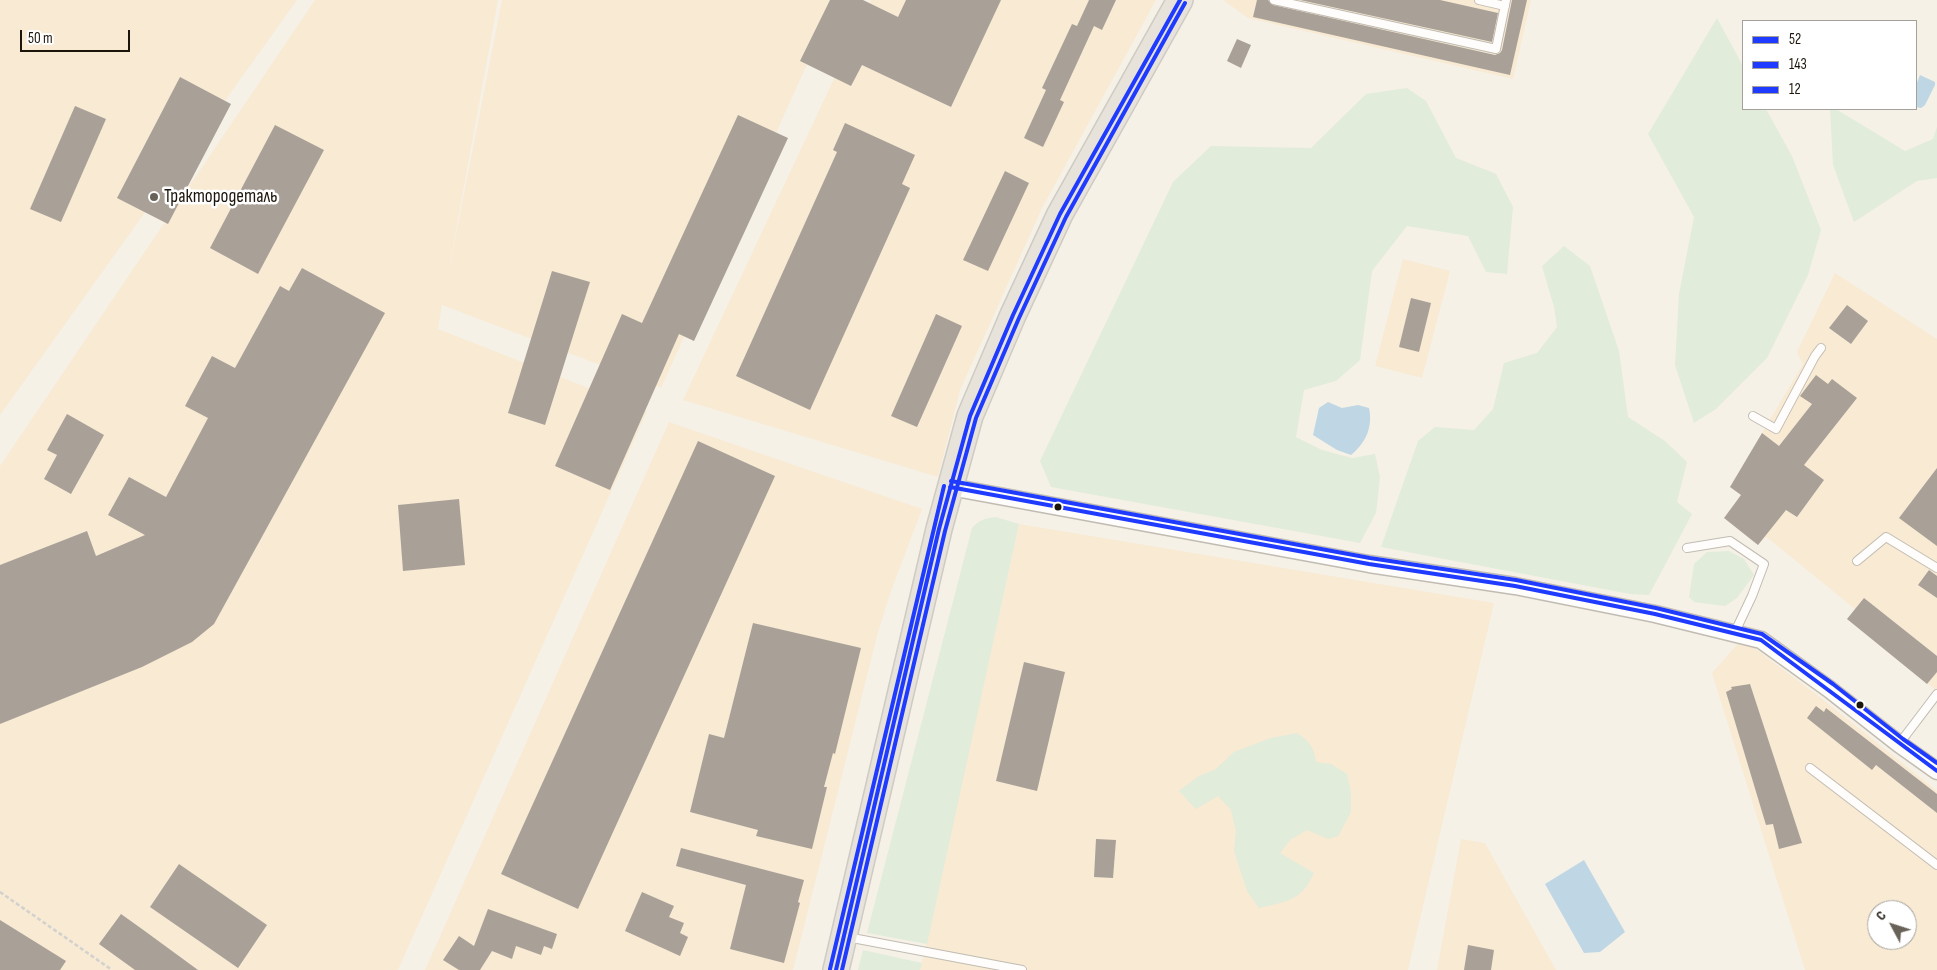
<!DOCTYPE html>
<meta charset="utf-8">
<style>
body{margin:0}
#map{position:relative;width:1937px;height:970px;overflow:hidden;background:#f6f1e7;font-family:"Sofia Sans Condensed",sans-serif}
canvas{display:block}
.legend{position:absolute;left:1742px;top:20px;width:175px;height:90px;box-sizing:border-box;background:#fff;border:1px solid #a4a19d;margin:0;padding:6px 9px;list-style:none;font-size:15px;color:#1b150b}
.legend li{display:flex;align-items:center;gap:10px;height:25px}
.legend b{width:25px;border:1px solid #a4a19d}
.north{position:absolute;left:1867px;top:900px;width:50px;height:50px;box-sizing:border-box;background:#fff;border:1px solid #a4a19d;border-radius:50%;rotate:310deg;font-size:14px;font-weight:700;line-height:20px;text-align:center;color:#1b150b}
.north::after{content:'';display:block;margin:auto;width:18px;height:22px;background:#686258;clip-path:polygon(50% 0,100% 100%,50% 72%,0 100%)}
.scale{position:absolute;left:20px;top:30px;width:110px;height:22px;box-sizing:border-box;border:2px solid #1b150b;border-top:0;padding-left:6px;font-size:15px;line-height:18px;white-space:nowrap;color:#1b150b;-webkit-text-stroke:4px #fff;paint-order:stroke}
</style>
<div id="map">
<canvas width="1937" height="970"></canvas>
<ul class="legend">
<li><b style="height:6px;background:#1f3bff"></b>52</li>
<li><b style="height:6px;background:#1f3bff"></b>143</li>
<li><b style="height:6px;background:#1f3bff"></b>12</li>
</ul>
<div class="north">С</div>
<div class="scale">50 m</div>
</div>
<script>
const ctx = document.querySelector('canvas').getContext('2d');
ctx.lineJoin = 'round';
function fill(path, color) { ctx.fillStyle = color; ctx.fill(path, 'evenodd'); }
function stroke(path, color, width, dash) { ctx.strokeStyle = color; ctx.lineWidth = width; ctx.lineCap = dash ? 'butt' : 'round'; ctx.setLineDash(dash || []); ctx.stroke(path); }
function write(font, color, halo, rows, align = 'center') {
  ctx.font = font + ' "Sofia Sans Condensed",sans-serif'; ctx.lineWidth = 5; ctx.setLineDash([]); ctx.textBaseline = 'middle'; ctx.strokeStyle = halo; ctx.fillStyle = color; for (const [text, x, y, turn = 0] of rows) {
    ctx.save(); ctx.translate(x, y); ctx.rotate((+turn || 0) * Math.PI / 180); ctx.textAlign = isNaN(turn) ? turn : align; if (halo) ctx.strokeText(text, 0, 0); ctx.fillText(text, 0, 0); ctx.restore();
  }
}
fill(new Path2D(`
 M 0,0 L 297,0 L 0,415 Z
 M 315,0 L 498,0 L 445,290 L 502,0 L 836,0 L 661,388 L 442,305 L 438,329 L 647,411 L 398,970 L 0,970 L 0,466 Z
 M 871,0 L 1156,0 L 1042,208 L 960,390 L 938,477 L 683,400 Z
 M 1223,0 L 1531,0 L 1513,79 L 1248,18 Z
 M 1403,259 L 1450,271 L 1422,378 L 1375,366 Z
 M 1835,273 L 1937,339 L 1937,691 L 1847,619 L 1855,609 L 1769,539 L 1765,537 L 1758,545 L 1724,518 L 1741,495 L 1730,487 L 1803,364 L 1797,352 Z
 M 669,422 L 922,509 L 891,591 L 878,632 L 793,970 L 425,970 Z
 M 1019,524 L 1494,603 L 1408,970 L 920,970 Z
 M 1742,639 L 1821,698 L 1937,791 L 1937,970 L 1805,970 L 1712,673 ZM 1877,910 L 1907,910 L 1907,940 L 1877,940 Z
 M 1461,839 L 1485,843 L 1556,970 L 1437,970 Z`), '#f8ead3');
fill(new Path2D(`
 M 1717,18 L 1743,66 L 1743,109 L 1766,109 L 1792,156 L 1821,230 L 1808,275 L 1767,358 L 1716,409 L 1694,423 L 1675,365 L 1679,294 L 1694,217 L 1648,134 Z
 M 1407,88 L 1426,101 L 1456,158 L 1496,174 L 1513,207 L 1507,274 L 1486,272 L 1468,236 L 1407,226 L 1372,271 L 1360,360 L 1336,381 L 1304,390 L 1296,437 L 1322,450 L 1352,458 L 1375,454 L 1380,477 L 1376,513 L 1360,543 L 1051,487 L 1040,461 L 1173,182 L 1211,146 L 1311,148 L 1366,94 Z
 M 1830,109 L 1836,109 L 1905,151 L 1933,139 L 1937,127 L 1937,178 L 1917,181 L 1854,222 L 1833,165 Z
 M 1564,246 L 1590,266 L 1619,351 L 1628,417 L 1665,441 L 1687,462 L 1677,502 L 1692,514 L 1649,595 L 1630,594 L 1381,547 L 1418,441 L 1435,427 L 1474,430 L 1493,409 L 1504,363 L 1537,353 L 1557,327 L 1554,307 L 1542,266 Z
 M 996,517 L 1019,524 L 927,944 L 867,933 L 972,528 C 979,520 985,518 996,517 Z
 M 1729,551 L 1744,559 L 1754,575 L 1737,598 L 1725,606 L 1694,602 L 1689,597 L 1694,564 L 1707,552 Z
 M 1297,733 C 1309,741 1314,747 1316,762 L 1331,764 L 1347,774 L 1351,792 L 1351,812 L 1338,836 L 1328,839 L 1307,830 L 1290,840 L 1280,853 L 1314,873 C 1300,902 1287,901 1259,908 L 1247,891 L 1234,851 L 1236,831 L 1231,810 L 1218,796 L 1196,809 L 1179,791 L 1199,776 L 1216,769 L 1234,752 L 1271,738 Z
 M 863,950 L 922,963 L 920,970 L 858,970 Z`), '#e1ecdb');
fill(new Path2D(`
 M 1920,75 L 1935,82 L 1935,85 L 1925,105 L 1921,108 L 1916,107 L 1916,85 Z
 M 1328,402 L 1342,408 L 1358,405 L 1369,408 C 1373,427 1366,443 1351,455 L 1337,450 L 1313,435 L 1319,408 Z
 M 1584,860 L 1625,932 L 1600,952 L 1584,953 L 1545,884 Z`), '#bfd6e4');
fill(new Path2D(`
 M 830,0 L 863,0 L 898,17 L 906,0 L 1001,0 L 951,107 L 862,65 L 851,86 L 800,61 Z
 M 1089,0 L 1116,0 L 1102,30 L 1094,26 L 1060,100 L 1064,102 L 1043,147 L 1024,138 L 1046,90 L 1042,88 L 1072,24 L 1077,26 Z
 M 1257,0 L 1268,0 L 1273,5 L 1495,55 L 1500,53 L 1502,50 L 1512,0 L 1527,0 L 1510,75 L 1253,17 Z
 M 1300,0 L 1440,0 L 1498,13 L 1492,42 Z
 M 1237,39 L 1251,45 L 1241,68 L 1227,61 Z
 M 180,77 L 231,104 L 168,224 L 117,198 Z
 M 75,106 L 106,119 L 61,222 L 30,209 Z
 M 738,115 L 788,138 L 694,341 L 679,334 L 610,490 L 555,466 L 622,314 L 642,323 Z
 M 845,123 L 915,155 L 902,184 L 910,188 L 810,410 L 736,376 L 837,152 L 833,150 Z
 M 275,125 L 324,150 L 258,274 L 210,248 Z
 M 1005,171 L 1029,183 L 988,271 L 963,260 Z
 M 302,268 L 385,313 L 214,624 L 192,642 L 142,667 L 0,724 L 0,565 L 87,531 L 96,556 L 145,535 L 108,515 L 129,477 L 166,497 L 208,418 L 185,406 L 212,356 L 235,368 L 280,286 L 289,291 Z
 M 552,271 L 590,282 L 545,425 L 508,413 Z
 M 1411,298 L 1431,303 L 1419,352 L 1399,347 Z
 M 1847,305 L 1868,321 L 1851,344 L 1829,328 Z
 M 936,314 L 962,326 L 917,427 L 891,416 Z
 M 1816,375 L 1828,384 L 1832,379 L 1857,398 L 1804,465 L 1824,480 L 1797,517 L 1786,510 L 1758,545 L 1724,518 L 1741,495 L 1730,487 L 1762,433 L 1779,446 L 1812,404 L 1800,396 Z
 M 67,414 L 104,435 L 71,494 L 44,479 L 57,455 L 47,450 Z
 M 698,441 L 775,476 L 578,909 L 501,874 Z
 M 1937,468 L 1937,546 L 1899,518 Z
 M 459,499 L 465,565 L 403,571 L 398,505 Z
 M 1929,570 L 1937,576 L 1937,598 L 1918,585 Z
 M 1864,598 L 1937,656 L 1937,672 L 1927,684 L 1847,619 Z
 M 753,623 L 861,648 L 835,754 L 833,753 L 824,787 L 827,787 L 812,849 L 756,836 L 758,830 L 690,812 L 709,734 L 724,738 Z
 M 1024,662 L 1065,672 L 1037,791 L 996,781 Z
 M 1750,684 L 1802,843 L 1779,849 L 1773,824 L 1766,825 L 1726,692 L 1732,689 L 1731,687 Z
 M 1816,706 L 1824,712 L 1826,708 L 1937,794 L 1937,813 L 1876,765 L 1872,770 L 1807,718 Z
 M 1096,839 L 1116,840 L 1113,878 L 1094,877 Z
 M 681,848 L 804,880 L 798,902 L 800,903 L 784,963 L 730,949 L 746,885 L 676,866 Z
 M 179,864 L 267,925 L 238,968 L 150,907 Z
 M 642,892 L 674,906 L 669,917 L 684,923 L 680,933 L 688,937 L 680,956 L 625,931 Z
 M 488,909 L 557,934 L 552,949 L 544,946 L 541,955 L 516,946 L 512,959 L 492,951 L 480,970 L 459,970 L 443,960 L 459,936 L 474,946 Z
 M 121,914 L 142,929 L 198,970 L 135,970 L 99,944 Z
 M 0,920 L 66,961 L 60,970 L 0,970 Z
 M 1468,945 L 1494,950 L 1491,970 L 1464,970 Z`), '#a9a198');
const lane = new Path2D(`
 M 1274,0 L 1496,49 L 1506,0
 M 1479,0 L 1505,6
 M 1753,416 L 1776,429 L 1815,356 L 1821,348
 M 1687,548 L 1730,541 L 1764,564 L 1752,596 L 1734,634
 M 1857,561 L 1886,537 L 1937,568
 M 1899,744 L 1937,694
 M 1810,768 L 1937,865
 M 847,937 L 1022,970`);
const street = new Path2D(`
 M 950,487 L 1369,564 L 1515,586 L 1655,614 L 1761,640 L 1829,689 L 1899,744 L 1937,771`);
const primary = new Path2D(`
 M 836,970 L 939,529 L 970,416 L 1013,315 L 1060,214 L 1180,0`);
stroke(lane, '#c1bcb2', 10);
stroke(street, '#c1bcb2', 19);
stroke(primary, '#cecbc5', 28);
stroke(new Path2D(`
 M 0,892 L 112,970`), '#d2d1ce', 2.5, [4, 2.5]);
stroke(lane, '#fefdfb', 8);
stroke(street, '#fefdfb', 16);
stroke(primary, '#e7e3da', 25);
stroke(new Path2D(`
 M 950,487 L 1369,564 L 1515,586 L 1655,614 L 1761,640 L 1937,771
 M 836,970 L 939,529 L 970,416 L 1013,315 L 1060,214 L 1180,0`), '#1f3bff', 4);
stroke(new Path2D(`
 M 842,970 L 945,531 L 976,418 L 1019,318 L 1066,217 L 1185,3`), '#1f3bff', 4);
stroke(new Path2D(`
 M 951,481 L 1370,558 L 1516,580 L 1656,608 L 1762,634 L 1833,684 L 1903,739 L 1937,763
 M 830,969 L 944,486`), '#1f3bff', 4);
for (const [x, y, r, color] of [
 [154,197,5,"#686258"],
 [1058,507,4.5,"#1b150b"],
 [1860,705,4.5,"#1b150b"]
]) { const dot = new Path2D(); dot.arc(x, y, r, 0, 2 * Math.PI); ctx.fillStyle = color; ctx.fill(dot); stroke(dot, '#fff', 2); }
write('19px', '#1b150b', '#fff', [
 ["Трактородеталь",164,197]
], 'left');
</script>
